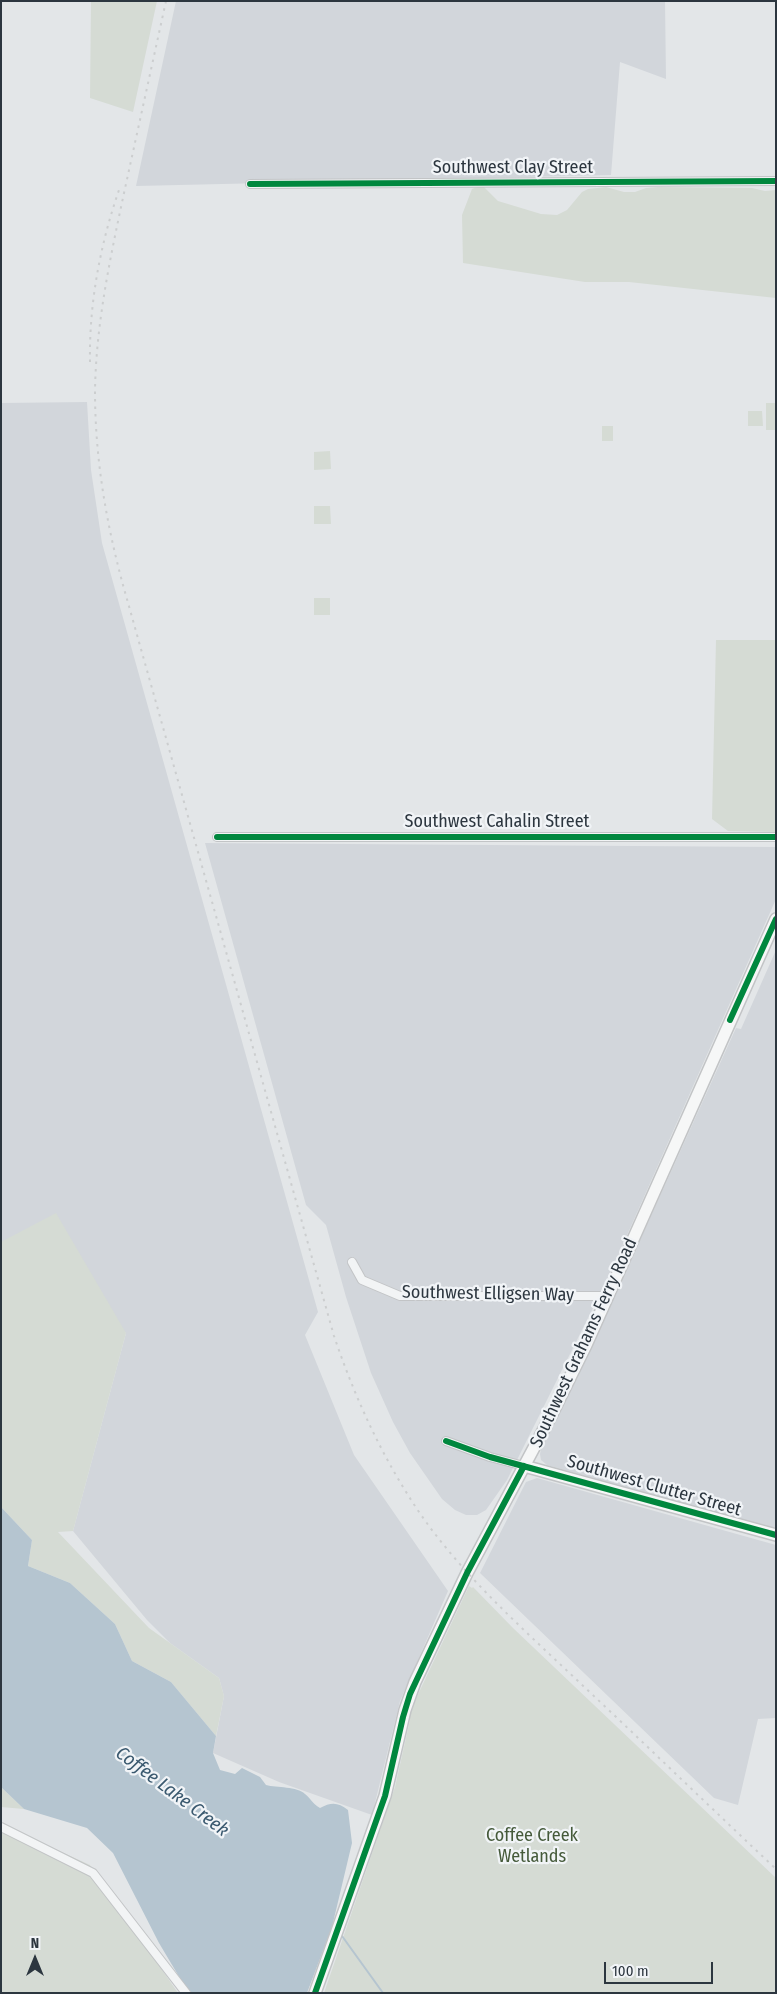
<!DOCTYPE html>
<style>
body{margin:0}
#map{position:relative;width:777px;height:1994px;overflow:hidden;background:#e3e6e8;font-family:"Fira Sans Condensed",sans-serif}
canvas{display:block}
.frame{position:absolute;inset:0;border:2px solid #2c363f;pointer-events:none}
.north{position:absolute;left:10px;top:1934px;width:50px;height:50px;-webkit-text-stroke:4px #f1f4f7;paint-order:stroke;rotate:0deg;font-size:14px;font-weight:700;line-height:20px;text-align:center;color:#2c363f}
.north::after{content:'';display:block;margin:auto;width:18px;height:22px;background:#2c363f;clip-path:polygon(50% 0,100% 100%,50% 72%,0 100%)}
.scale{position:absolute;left:604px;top:1962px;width:109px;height:22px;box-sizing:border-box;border:2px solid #2c363f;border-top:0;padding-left:6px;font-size:15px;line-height:18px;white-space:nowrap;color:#2c363f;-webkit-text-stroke:4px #f1f4f7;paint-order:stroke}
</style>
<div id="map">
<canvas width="777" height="1994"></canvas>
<div class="frame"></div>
<div class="north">N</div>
<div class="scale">100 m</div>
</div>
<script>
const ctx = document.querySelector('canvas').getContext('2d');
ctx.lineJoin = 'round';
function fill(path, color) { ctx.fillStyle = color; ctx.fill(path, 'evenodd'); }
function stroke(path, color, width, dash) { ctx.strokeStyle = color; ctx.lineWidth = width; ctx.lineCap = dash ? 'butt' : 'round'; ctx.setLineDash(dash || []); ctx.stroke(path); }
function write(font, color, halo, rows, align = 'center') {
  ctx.font = font + ' "Fira Sans Condensed",sans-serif'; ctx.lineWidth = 4.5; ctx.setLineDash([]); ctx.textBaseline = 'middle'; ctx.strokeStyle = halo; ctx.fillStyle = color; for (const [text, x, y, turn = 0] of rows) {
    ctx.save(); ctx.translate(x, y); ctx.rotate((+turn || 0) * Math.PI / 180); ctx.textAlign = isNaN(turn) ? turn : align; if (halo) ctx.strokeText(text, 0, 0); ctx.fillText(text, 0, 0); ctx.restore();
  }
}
fill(new Path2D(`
 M 176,1 L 665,1 L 666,79 L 620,62 L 611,175 L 136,186 Z
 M 87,402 L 91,470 L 102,543 L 318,1312 L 305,1335 L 354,1455 L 448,1591 L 400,1701 L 372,1815 L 279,1782 L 213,1753 L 224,1696 L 219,1678 L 170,1643 L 147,1620 L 73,1531 L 126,1333 L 1,1242 L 1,403 Z
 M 205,843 L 776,847 L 776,899 L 608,1278 L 507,1480 L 486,1510 L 477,1515 L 466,1515 L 455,1510 L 442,1499 L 410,1453 L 393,1422 L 371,1373 L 346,1297 L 326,1225 L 306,1205 Z
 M 776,950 L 776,1529 L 547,1465 L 541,1460 L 540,1454 L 542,1445 L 613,1300 L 736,1028 L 741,1029 Z
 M 537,1478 L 776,1545 L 776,1718 L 758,1719 L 738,1805 L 714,1798 L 480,1573 L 526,1482 Z`), '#d2d6db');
fill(new Path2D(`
 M 91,1 L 157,1 L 133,112 L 90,98 Z
 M 477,187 L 484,187 L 498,201 L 541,214 L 557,215 L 567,210 L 582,192 L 588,189 L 606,187 L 624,192 L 635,192 L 646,188 L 658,187 L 752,188 L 765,191 L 776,190 L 776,298 L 629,282 L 585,282 L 463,263 L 462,215 L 472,189 Z
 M 766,403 L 776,403 L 776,430 L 766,430 Z
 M 748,411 L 762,411 L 763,426 L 748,426 Z
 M 602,426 L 613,426 L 613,441 L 602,441 Z
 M 330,451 L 331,469 L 314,470 L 314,452 Z
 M 314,506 L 330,506 L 331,524 L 314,524 Z
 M 314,598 L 330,598 L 330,615 L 314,615 Z
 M 716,640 L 776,640 L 776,832 L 728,831 L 712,819 Z
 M 56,1213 L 126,1333 L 73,1531 L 58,1532 L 149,1628 L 219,1678 L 224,1696 L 216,1736 L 171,1682 L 132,1661 L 115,1624 L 70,1583 L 28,1566 L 32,1540 L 1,1507 L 1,1242 Z
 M 469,1586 L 472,1588 L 473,1587 L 513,1628 L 776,1878 L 776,1993 L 324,1993 L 395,1787 L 410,1720 L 406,1720 Z
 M 1,1787 L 24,1809 L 1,1807 Z
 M 1,1824 L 90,1865 L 178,1993 L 1,1993 Z`), '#d5dbd4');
fill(new Path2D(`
 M 1,1507 L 32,1540 L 28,1566 L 70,1583 L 115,1624 L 132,1661 L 171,1682 L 216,1736 L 213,1753 L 220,1770 L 235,1774 L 242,1768 L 260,1777 L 266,1785 C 277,1788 297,1786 305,1794 C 311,1799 312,1803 320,1808 C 331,1802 338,1802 348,1810 L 352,1843 L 332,1927 L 307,1993 L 192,1993 L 184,1985 L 159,1943 L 113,1853 L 87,1828 L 24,1809 L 1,1787 Z`), '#b5c5d0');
stroke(new Path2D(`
 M 342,1936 L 383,1993`), '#b5c5d0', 2);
const street = new Path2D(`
 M 250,184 L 776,181
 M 217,837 L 776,837
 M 352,1262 L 362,1280 L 400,1296 L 608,1296
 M 446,1441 L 490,1457 L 524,1466
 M 1,1827 L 93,1873 L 186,1993`);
const secondary = new Path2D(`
 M 524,1466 L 776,1535
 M 315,1993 L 385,1796 L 405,1710 L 415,1682 L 467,1573 L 552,1414 L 586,1345 L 776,919`);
stroke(street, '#c2c4c6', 10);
stroke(secondary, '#c2c4c6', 14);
stroke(street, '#f2f4f5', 8);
stroke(secondary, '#f6f7f7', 11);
stroke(new Path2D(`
 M 166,1 C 152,65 138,129 124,193 C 110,259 96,324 95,391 C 95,458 106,522 123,585 L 334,1336 C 355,1398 382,1457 419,1512 C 463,1576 522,1628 579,1682 C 645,1744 710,1807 776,1869
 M 90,362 C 89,304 100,245 119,190`), '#cccecf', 2, [2.5, 5]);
stroke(new Path2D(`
 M 250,184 L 776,181
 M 217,837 L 776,837
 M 730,1020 L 776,919
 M 446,1441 L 490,1457 L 776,1535
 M 315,1993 L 385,1796 L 403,1717 L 410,1694 L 467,1573 L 524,1466`), '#00873e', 6);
write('18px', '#2c363f', '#f1f4f7', [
 ["Southwest Clay Street",513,168],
 ["Southwest Cahalin Street",497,822],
 ["Southwest Elligsen Way",488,1294,1],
 ["Southwest Grahams Ferry Road",584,1343,-65],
 ["Southwest Clutter Street",654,1486,16]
]);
write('18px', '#455a3a', '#f1f4f7', [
 ["Coffee Creek",532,1836],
 ["Wetlands",532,1857]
]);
write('italic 19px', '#3a596f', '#f1f4f7', [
 ["Coffee Lake Creek",172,1792,37]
]);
</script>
